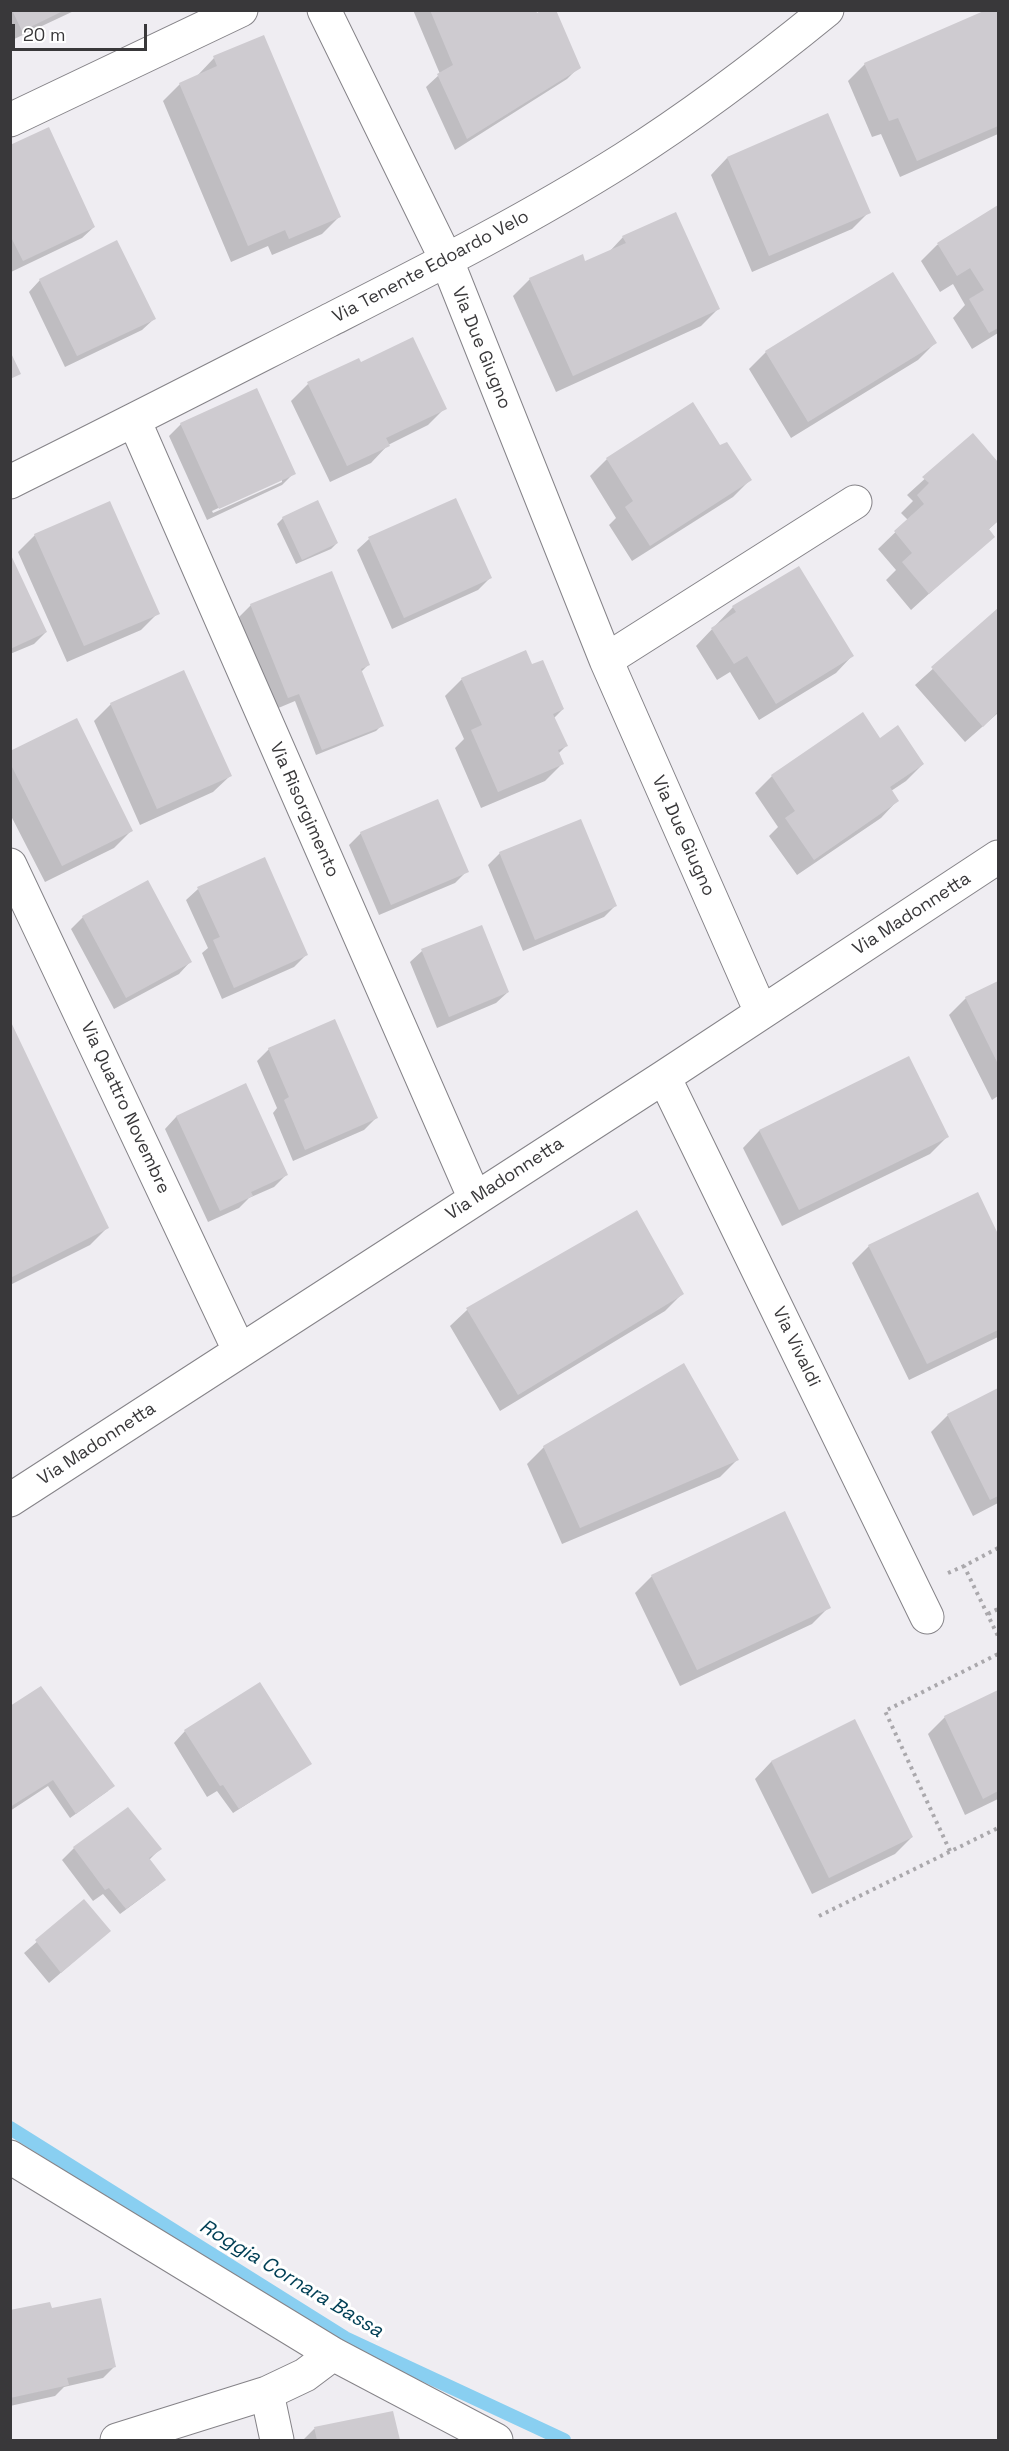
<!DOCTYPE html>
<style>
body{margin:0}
#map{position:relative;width:1009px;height:2451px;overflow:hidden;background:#efedf2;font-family:"Space Grotesk",sans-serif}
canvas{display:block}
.frame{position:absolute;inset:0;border:12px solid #39383a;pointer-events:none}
.scale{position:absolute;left:12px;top:24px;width:135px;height:27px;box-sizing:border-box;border:3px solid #39383a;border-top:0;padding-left:8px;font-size:18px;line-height:21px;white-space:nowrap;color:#39383a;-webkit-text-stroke:4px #fff;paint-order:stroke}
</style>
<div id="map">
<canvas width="1009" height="2451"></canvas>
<div class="frame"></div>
<div class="scale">20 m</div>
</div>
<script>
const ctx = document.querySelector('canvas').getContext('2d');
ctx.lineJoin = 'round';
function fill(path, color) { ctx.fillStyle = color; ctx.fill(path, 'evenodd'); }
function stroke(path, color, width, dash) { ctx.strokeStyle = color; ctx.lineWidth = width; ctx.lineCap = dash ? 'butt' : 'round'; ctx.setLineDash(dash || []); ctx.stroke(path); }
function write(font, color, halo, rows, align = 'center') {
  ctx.font = font + ' "Space Grotesk",sans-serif'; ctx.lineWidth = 6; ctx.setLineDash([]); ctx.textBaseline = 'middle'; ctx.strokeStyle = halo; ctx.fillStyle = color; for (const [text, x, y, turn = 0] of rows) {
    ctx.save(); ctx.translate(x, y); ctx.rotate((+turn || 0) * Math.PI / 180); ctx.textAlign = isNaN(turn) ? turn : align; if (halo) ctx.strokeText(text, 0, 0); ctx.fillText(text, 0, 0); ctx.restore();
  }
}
fill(new Path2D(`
 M 10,10 L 76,10 L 10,41 Z
 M 413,10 L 534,10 L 579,67 L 567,79 L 455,150 L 426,87 L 440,74 Z
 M 990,10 L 998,10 L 998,134 L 900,177 L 881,134 L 872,137 L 848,81 L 865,64 Z
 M 263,37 L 339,217 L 322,234 L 272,255 L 268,246 L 231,262 L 163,101 L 180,84 L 197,76 L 214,58 Z
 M 10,146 L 94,227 L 82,238 L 11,272 Z
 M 727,158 L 869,212 L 852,229 L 752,272 L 711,175 Z
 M 998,207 L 998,333 L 972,349 L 953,318 L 965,305 L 953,284 L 940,292 L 921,261 L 937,245 Z
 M 623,237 L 718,309 L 701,326 L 556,392 L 513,296 L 530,279 L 585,263 L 609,252 Z
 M 40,280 L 154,319 L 142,330 L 65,367 L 29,292 Z
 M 935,343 L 918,360 L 791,438 L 749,369 L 766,352 Z
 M 359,360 L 361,363 L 445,408 L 428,425 L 388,445 L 371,463 L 330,482 L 291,401 L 308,384 Z
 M 693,404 L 719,446 L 750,480 L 733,497 L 632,561 L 609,525 L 616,518 L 590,476 L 607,459 Z
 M 181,424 L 294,473 L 282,485 L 207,520 L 169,436 ZM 282,478 L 282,482 L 213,513 L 212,511 Z
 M 973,435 L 998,464 L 998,521 L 988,530 L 993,536 L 911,610 L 886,580 L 896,570 L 878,549 L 908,520 L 901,513 L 913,501 L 907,495 Z
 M 283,518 L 337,543 L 331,549 L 296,564 L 277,524 Z
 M 35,535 L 158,613 L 141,630 L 67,662 L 18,552 Z
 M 369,539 L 490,578 L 478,590 L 392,629 L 357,550 Z
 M 10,556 L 46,632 L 34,644 L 10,654 Z
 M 251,605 L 368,665 L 361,672 L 382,725 L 376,731 L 316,755 L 295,701 L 276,709 L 239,617 Z
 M 733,607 L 852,656 L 836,673 L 759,720 L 730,672 L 717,680 L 696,646 Z
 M 998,610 L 998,713 L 965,742 L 915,685 Z
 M 532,666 L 563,709 L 554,718 L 566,746 L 558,754 L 562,764 L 545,781 L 481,808 L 455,748 L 464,739 L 445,696 L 462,679 Z
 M 111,704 L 230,776 L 213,792 L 140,825 L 94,721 Z
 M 862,714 L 880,740 L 923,764 L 906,781 L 891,791 L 897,801 L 881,818 L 797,875 L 769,836 L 778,827 L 755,793 L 772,776 Z
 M 10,753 L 131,831 L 114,848 L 45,882 L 10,814 Z
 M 361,833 L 467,871 L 455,883 L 379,915 L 349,845 Z
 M 500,853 L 615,906 L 604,917 L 523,951 L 488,865 Z
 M 198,889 L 306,955 L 294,967 L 222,999 L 202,953 L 208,948 L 186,900 Z
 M 83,917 L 190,962 L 179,974 L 114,1009 L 71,929 Z
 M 422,951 L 508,992 L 496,1003 L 437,1028 L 410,962 Z
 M 998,982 L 998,1096 L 992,1100 L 949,1015 L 966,998 Z
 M 334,1021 L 376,1118 L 364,1130 L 293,1161 L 273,1113 L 277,1108 L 257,1061 L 269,1049 Z
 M 10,1023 L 107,1228 L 90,1245 L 10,1285 Z
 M 245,1085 L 286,1175 L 274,1187 L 249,1198 L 239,1208 L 208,1222 L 165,1129 L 176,1117 Z
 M 759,1131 L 947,1137 L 930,1154 L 782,1226 L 743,1148 Z
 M 977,1194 L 998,1238 L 998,1337 L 909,1380 L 852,1263 L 869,1246 Z
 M 637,1212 L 682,1294 L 665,1311 L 500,1411 L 450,1326 L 467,1310 Z
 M 998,1390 L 998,1503 L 973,1516 L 931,1432 L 948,1415 Z
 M 544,1447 L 737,1460 L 720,1477 L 562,1544 L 527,1464 Z
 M 652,1576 L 829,1607 L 812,1624 L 680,1686 L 635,1593 Z
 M 998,1692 L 998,1799 L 965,1815 L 928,1734 L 945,1717 Z
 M 10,1707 L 108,1791 L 70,1818 L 48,1786 L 10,1811 Z
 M 854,1721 L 912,1837 L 895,1854 L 812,1894 L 755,1779 L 771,1762 Z
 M 185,1731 L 310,1764 L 233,1813 L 217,1791 L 207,1797 L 174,1743 Z
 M 74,1848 L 160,1849 L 149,1860 L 159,1885 L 120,1914 L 103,1894 L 93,1901 L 62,1860 Z
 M 84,1901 L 109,1931 L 49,1983 L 24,1953 Z
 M 51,2310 L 115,2366 L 103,2378 L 64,2387 L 55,2396 L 10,2406 L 10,2312 Z
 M 392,2413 L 398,2440 L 303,2440 L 314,2429 Z`), '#0003');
stroke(new Path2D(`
 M 10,2128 L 345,2338 L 564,2440`), '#89cff1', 14);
fill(new Path2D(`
 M 12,10 L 65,10 L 22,31 Z
 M 430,10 L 536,10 L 537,13 L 542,10 L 556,10 L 581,68 L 467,139 L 437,74 L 453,65 Z
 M 986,10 L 998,10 L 998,126 L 917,161 L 898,118 L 889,121 L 864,63 Z
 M 264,35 L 341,217 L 289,239 L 285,230 L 248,246 L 179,83 L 217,66 L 213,56 Z
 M 828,113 L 871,213 L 769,256 L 727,157 Z
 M 49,127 L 95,227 L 23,261 L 10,235 L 10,145 Z
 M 998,205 L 998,328 L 989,333 L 969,299 L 984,290 L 970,268 L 957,276 L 937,243 Z
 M 676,212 L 720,309 L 573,376 L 529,278 L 583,254 L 585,261 L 626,243 L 622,236 Z
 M 117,240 L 156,319 L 77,356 L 39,279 Z
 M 893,272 L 937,343 L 808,422 L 765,351 Z
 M 413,337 L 447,409 L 386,438 L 390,446 L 347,466 L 307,382 L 359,358 L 361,362 Z
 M 10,351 L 21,374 L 10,379 Z
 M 257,388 L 296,474 L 219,509 L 180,423 Z
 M 693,402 L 720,445 L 727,442 L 752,480 L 650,546 L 625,507 L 633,501 L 606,458 Z
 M 973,433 L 998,462 L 998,521 L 989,529 L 995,537 L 929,594 L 902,562 L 912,553 L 894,531 L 924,504 L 917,495 L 929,483 L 922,477 Z
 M 456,498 L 492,578 L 404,618 L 368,537 Z
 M 318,500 L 338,543 L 302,560 L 282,517 Z
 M 110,501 L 160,614 L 84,646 L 34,534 Z
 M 10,553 L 47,632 L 10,649 Z
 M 799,566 L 854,656 L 776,704 L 747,656 L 734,664 L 711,628 L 736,612 L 732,606 Z
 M 332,571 L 370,665 L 361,669 L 384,726 L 322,750 L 299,694 L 288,698 L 250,604 Z
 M 998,608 L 998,712 L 983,727 L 931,667 Z
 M 526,650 L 532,664 L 543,660 L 564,709 L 553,714 L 568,746 L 558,750 L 564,764 L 498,792 L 471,730 L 482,725 L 461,678 Z
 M 184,670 L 232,776 L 157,809 L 110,703 Z
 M 863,712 L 880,738 L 898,725 L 924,764 L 890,787 L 899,801 L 814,860 L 785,818 L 795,811 L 771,775 Z
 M 77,718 L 133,831 L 62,866 L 10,763 L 10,751 Z
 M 438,799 L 469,872 L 391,905 L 360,832 Z
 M 581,819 L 617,906 L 535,940 L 499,852 Z
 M 265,857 L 308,955 L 234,988 L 213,940 L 220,937 L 197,887 Z
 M 148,880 L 192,962 L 126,998 L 82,916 Z
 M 482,925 L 509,992 L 449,1017 L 421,949 Z
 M 998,981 L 998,1064 L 965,997 Z
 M 335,1019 L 378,1118 L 305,1150 L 284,1100 L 289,1097 L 268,1048 Z
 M 10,1020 L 109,1228 L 10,1278 Z
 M 909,1056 L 949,1137 L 799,1210 L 759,1130 Z
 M 246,1083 L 288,1175 L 251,1192 L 253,1196 L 220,1211 L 176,1116 Z
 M 978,1192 L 998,1234 L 998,1330 L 927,1364 L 868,1245 Z
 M 637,1210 L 684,1294 L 518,1395 L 466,1308 Z
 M 684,1363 L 739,1460 L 580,1528 L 543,1446 Z
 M 998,1388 L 998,1496 L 990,1500 L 947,1414 Z
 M 785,1511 L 831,1608 L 697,1670 L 651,1575 Z
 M 260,1682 L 312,1764 L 239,1809 L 223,1785 L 220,1786 L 184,1730 Z
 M 41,1686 L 115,1786 L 76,1814 L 53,1780 L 10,1807 L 10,1706 Z
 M 998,1690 L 998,1791 L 983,1799 L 944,1716 Z
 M 855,1719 L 913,1837 L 829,1878 L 771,1761 Z
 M 128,1807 L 162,1849 L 149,1858 L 166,1880 L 126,1909 L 109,1888 L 105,1890 L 73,1847 Z
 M 84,1899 L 111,1931 L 61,1973 L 35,1940 Z
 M 101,2298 L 116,2367 L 67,2378 L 69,2385 L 10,2398 L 10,2310 L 50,2302 L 52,2308 Z
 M 393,2411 L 400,2440 L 317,2440 L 314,2427 Z`), '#cecbd0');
const minor = new Path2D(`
 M 324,10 L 447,261 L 606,660 L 761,1012
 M 10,120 L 241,10
 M 134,420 L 475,1199
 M 10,482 C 117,429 222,375 328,321 C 428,270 529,219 624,159 C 695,114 762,63 827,10
 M 606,660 L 855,502
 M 10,865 L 239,1350
 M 664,1077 L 927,1617
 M 10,1500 L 664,1077 L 998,857
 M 10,2157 L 333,2354 L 496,2440
 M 267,2393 L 277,2440
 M 117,2440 L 267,2393 L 305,2375 L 333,2354`);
stroke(minor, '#858388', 35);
stroke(new Path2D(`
 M 998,1548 L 964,1566 L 998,1636
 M 948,1573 L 964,1566
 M 988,1614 L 998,1609
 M 950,1851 L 885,1711 L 998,1654
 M 819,1916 L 998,1828`), '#aaa8ac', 4, [3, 4.5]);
stroke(minor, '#fff', 33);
write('18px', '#39383a', '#fff', [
 ["Via Tenente Edoardo Velo",431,267,-28],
 ["Via Due Giugno",481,348,68],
 ["Via Risorgimento",304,810,66],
 ["Via Due Giugno",683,836,66],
 ["Via Madonnetta",912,914,-33],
 ["Via Quattro Novembre",125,1108,65],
 ["Via Madonnetta",505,1179,-33],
 ["Via Vivaldi",796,1347,64],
 ["Via Madonnetta",97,1444,-33]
]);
write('italic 20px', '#003f55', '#fff', [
 ["Roggia Cornara Bassa",291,2279,31]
]);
</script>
